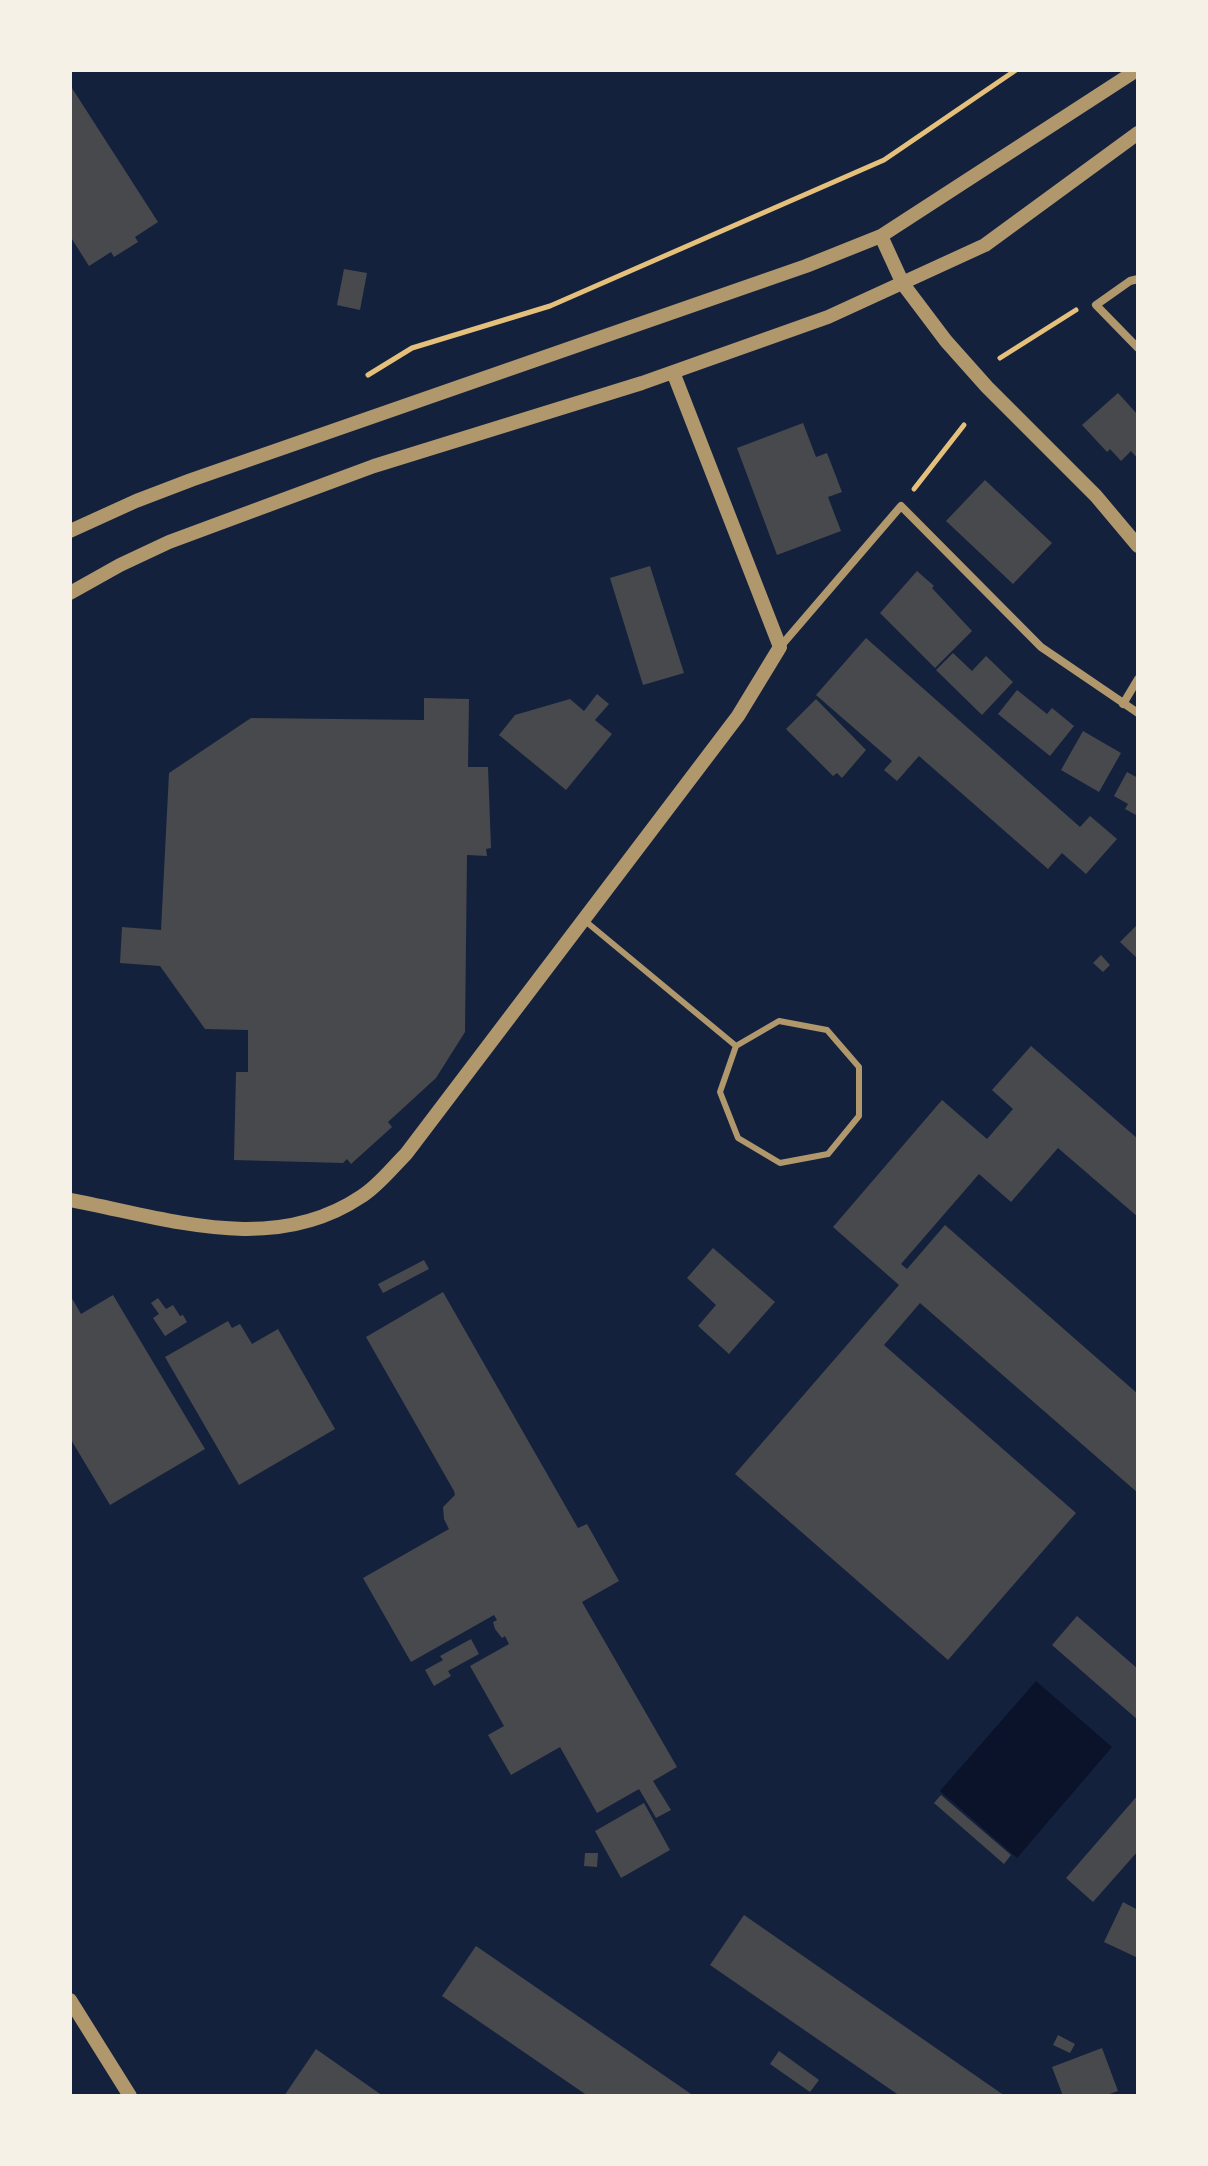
<!DOCTYPE html>
<style>
body{margin:0}
#map{position:relative;width:1208px;height:2166px;overflow:hidden;background:#14213d;font-family:"Zilla Slab",serif}
canvas{display:block}
.frame{position:absolute;inset:0;border:72px solid #f6f1e7;pointer-events:none}
</style>
<div id="map">
<canvas width="1208" height="2166"></canvas>
<div class="frame"></div>
</div>
<script>
const ctx = document.querySelector('canvas').getContext('2d');
ctx.lineJoin = 'round';
function fill(path, color) { ctx.fillStyle = color; ctx.fill(path, 'evenodd'); }
function stroke(path, color, width, dash) { ctx.strokeStyle = color; ctx.lineWidth = width; ctx.lineCap = dash ? 'butt' : 'round'; ctx.setLineDash(dash || []); ctx.stroke(path); }
fill(new Path2D(`
 M 1036,1681 L 1112,1747 L 1017,1858 L 940,1791 Z`), '#0b132b');
fill(new Path2D(`
 M 70,85 L 158,222 L 135,237 L 138,242 L 114,257 L 111,252 L 89,266 L 70,236 Z
 M 344,269 L 367,273 L 360,310 L 337,305 Z
 M 1118,393 L 1138,415 L 1138,459 L 1131,451 L 1121,461 L 1110,449 L 1107,452 L 1082,425 Z
 M 803,423 L 816,457 L 827,453 L 842,492 L 828,497 L 841,531 L 777,555 L 737,448 Z
 M 985,480 L 1052,543 L 1013,584 L 946,521 Z
 M 650,566 L 684,673 L 643,685 L 610,578 Z
 M 917,571 L 934,586 L 932,588 L 972,631 L 935,668 L 880,613 Z
 M 866,638 L 1080,827 L 1090,816 L 1117,839 L 1086,874 L 1062,853 L 1048,869 L 919,756 L 897,781 L 884,770 L 892,761 L 816,695 Z
 M 953,653 L 972,671 L 986,656 L 1013,682 L 982,715 L 936,670 Z
 M 1017,690 L 1047,714 L 1052,708 L 1074,726 L 1050,756 L 998,714 Z
 M 597,694 L 609,704 L 595,720 L 612,734 L 566,790 L 499,735 L 515,715 L 570,699 L 584,711 Z
 M 424,698 L 469,699 L 468,767 L 488,767 L 491,848 L 486,849 L 487,856 L 467,855 L 465,1032 L 436,1078 L 388,1122 L 392,1127 L 351,1164 L 347,1159 L 343,1163 L 234,1160 L 236,1072 L 248,1072 L 248,1030 L 205,1029 L 160,966 L 120,963 L 122,927 L 161,930 L 169,773 L 251,718 L 424,720 Z
 M 816,699 L 866,750 L 842,778 L 837,773 L 833,776 L 786,729 Z
 M 1083,731 L 1121,753 L 1099,792 L 1061,770 Z
 M 1127,772 L 1138,778 L 1138,816 L 1125,809 L 1128,804 L 1114,796 Z
 M 1138,924 L 1138,959 L 1120,942 Z
 M 1101,955 L 1110,965 L 1103,972 L 1093,963 Z
 M 1031,1046 L 1138,1139 L 1138,1217 L 1058,1148 L 1011,1202 L 979,1174 L 901,1264 L 907,1269 L 945,1225 L 1138,1394 L 1138,1493 L 920,1303 L 884,1345 L 1076,1513 L 948,1660 L 735,1474 L 899,1285 L 833,1227 L 942,1100 L 987,1139 L 1013,1109 L 992,1090 Z
 M 713,1248 L 775,1302 L 729,1354 L 698,1326 L 716,1305 L 687,1278 Z
 M 424,1260 L 429,1269 L 383,1293 L 378,1284 Z
 M 443,1292 L 578,1528 L 587,1524 L 619,1581 L 582,1602 L 677,1767 L 653,1781 L 671,1810 L 656,1818 L 639,1789 L 597,1813 L 560,1747 L 511,1775 L 488,1735 L 504,1726 L 470,1666 L 509,1644 L 505,1636 L 502,1638 L 495,1629 L 493,1622 L 497,1620 L 494,1615 L 411,1662 L 363,1578 L 449,1529 L 444,1519 L 443,1507 L 455,1495 L 454,1491 L 366,1337 Z
 M 70,1295 L 81,1314 L 113,1295 L 205,1449 L 110,1505 L 70,1438 Z
 M 158,1298 L 166,1309 L 173,1305 L 180,1316 L 183,1315 L 187,1322 L 165,1336 L 153,1318 L 159,1314 L 151,1303 Z
 M 228,1321 L 232,1328 L 240,1324 L 252,1344 L 278,1329 L 335,1429 L 239,1485 L 165,1357 Z
 M 1077,1616 L 1138,1669 L 1138,1720 L 1052,1645 Z
 M 471,1639 L 479,1654 L 448,1671 L 451,1676 L 434,1686 L 425,1670 L 443,1660 L 440,1656 Z
 M 941,1795 L 1011,1855 L 1004,1864 L 934,1803 Z
 M 1138,1795 L 1138,1851 L 1093,1902 L 1066,1878 Z
 M 644,1803 L 670,1850 L 621,1878 L 595,1831 Z
 M 585,1853 L 598,1853 L 597,1867 L 584,1866 Z
 M 1123,1902 L 1138,1910 L 1138,1958 L 1104,1942 Z
 M 744,1915 L 1005,2096 L 900,2096 L 710,1965 Z
 M 476,1946 L 694,2096 L 588,2096 L 442,1996 Z
 M 1058,2035 L 1075,2044 L 1070,2053 L 1053,2045 Z
 M 1102,2048 L 1118,2091 L 1104,2096 L 1063,2096 L 1052,2067 Z
 M 316,2049 L 383,2096 L 284,2096 Z
 M 779,2051 L 819,2080 L 810,2092 L 770,2064 Z`), '#48494c');
stroke(new Path2D(`
 M 1000,358 L 1076,310
 M 368,375 L 412,348 L 550,306 L 884,160 L 1016,70
 M 914,489 L 964,425`), '#e5c07b', 5);
stroke(new Path2D(`
 M 584,920 L 736,1046 L 779,1021 L 827,1030 L 859,1067 L 859,1116 L 828,1154 L 780,1163 L 738,1138 L 720,1092 L 736,1046`), '#b1986c', 6);
stroke(new Path2D(`
 M 1138,279 L 1130,281 L 1096,305 L 1138,348
 M 780,647 L 901,506 L 1041,647 L 1138,713
 M 1123,704 L 1138,679`), '#b1986c', 8);
stroke(new Path2D(`
 M 881,236 L 903,284 L 946,341 L 987,387 L 1096,496 L 1138,546
 M 70,531 L 136,501 L 191,480 L 806,266 L 881,236 L 1137,70
 M 70,593 L 120,565 L 169,542 L 374,466 L 642,383 L 828,317 L 985,245 L 1138,133
 M 70,1200 C 167,1218 272,1257 362,1196 C 378,1186 392,1168 406,1154 L 738,716 L 780,647 L 673,372
 M 70,2000 L 130,2096`), '#b1986c', 14);
</script>
